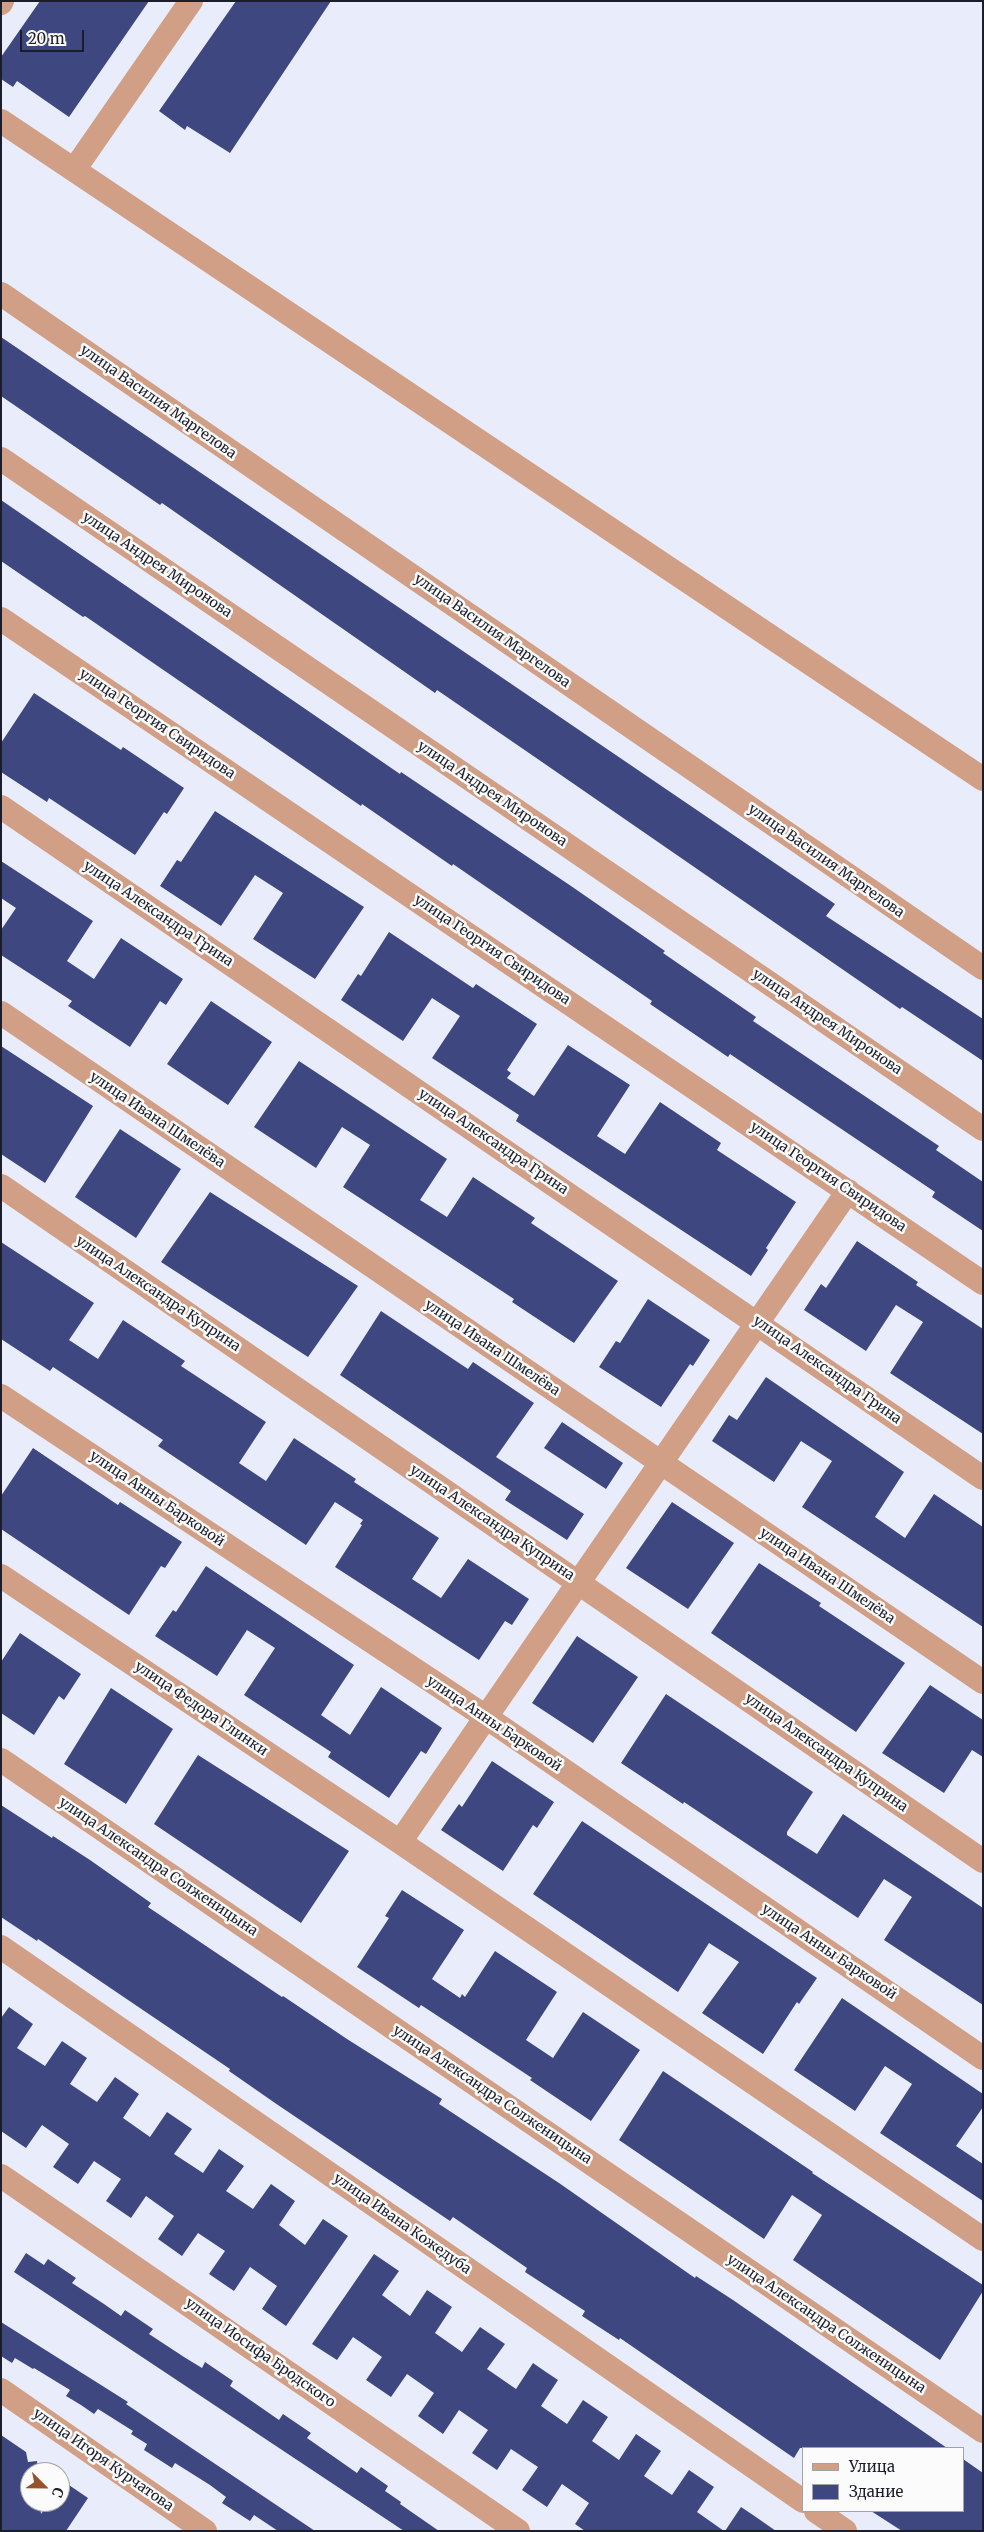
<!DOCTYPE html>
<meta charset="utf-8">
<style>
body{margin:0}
#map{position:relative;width:984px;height:2532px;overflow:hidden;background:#e9edfb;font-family:Merriweather,serif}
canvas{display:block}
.frame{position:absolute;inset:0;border:2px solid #1b1e2a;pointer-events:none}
.legend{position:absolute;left:802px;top:2447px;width:162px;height:65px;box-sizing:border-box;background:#fbfbfb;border:1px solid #a1a3a7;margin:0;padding:6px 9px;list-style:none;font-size:15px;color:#1b1e2a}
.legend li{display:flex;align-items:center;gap:10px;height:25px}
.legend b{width:25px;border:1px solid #a1a3a7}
.north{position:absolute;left:20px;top:2462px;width:50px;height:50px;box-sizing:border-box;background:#fbfbfb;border:1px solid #a1a3a7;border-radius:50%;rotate:113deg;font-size:14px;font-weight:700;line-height:20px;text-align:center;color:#1b1e2a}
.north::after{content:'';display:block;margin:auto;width:18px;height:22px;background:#985229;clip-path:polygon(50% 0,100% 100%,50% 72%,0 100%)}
.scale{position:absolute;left:20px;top:30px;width:64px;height:22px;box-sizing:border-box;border:2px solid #1b1e2a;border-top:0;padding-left:6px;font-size:15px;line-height:18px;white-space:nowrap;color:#1b1e2a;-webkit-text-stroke:4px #fbfbfb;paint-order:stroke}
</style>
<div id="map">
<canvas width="984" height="2532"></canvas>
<div class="frame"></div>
<ul class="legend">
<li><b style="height:6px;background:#d09f85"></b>Улица</li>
<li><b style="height:14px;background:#3e4780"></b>Здание</li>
</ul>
<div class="north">С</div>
<div class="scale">20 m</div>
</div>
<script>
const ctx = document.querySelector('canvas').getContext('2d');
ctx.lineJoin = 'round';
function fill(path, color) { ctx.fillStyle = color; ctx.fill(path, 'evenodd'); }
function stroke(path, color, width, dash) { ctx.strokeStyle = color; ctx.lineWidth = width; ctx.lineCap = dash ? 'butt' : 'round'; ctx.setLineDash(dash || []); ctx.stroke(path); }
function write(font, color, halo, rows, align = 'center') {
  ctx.font = font + ' Merriweather,serif'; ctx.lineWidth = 5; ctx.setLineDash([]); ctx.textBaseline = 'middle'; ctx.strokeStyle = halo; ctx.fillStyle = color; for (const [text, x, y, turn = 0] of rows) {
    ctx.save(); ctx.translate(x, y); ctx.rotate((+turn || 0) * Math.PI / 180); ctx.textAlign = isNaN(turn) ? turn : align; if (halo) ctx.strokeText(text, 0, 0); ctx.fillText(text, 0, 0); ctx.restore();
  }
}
fill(new Path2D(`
 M 40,1 L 149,1 L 69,117 L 17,81 L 13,87 L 1,79 L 1,57 Z
 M 236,1 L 331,1 L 230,153 L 187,126 L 185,130 L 159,111 Z
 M 1,337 L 835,904 L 826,916 L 983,1019 L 983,1061 L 902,1007 L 900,1009 L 529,753 L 437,690 L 435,693 L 162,503 L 160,505 L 1,396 Z
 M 1,500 L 400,774 L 401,772 L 571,886 L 665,951 L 663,953 L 756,1017 L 753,1021 L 939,1146 L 936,1150 L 983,1182 L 983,1231 L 932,1197 L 935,1192 L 730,1054 L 728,1057 L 650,1004 L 652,1001 L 453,864 L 452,866 L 362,804 L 361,806 L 85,616 L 83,617 L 1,561 Z
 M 34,693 L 121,750 L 123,747 L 184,788 L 167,814 L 164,812 L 135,855 L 49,798 L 47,802 L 1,772 L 1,743 Z
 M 215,811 L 364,907 L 315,979 L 253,939 L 283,893 L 255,875 L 221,926 L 160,886 L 177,860 L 181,862 Z
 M 1,861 L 93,921 L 67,961 L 94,979 L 121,938 L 183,979 L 166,1005 L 160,1001 L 130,1047 L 68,1006 L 72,1001 L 1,955 L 1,930 L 16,908 L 1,898 Z
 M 389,932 L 473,988 L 476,984 L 537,1024 L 507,1070 L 511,1073 L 507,1078 L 534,1096 L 568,1045 L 630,1085 L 597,1136 L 625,1154 L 660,1102 L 721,1143 L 717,1150 L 796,1202 L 766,1248 L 768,1250 L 751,1276 L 516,1121 L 519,1115 L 432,1058 L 460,1016 L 432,998 L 403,1041 L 341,1000 L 358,974 L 361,976 Z
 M 211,1001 L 272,1042 L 228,1105 L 167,1064 Z
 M 1,1046 L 93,1106 L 45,1183 L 1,1154 Z
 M 299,1061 L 447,1159 L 420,1200 L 447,1217 L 473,1177 L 535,1218 L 531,1223 L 618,1281 L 574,1343 L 512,1302 L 514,1299 L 343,1187 L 370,1145 L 342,1127 L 316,1168 L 254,1127 Z
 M 120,1129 L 181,1169 L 136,1238 L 75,1197 Z
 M 210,1192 L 358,1286 L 308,1357 L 161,1262 Z
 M 857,1241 L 918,1282 L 916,1285 L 983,1329 L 983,1434 L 890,1373 L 923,1322 L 896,1305 L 866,1351 L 804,1310 L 821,1284 L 826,1288 Z
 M 1,1242 L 94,1303 L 69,1340 L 98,1359 L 123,1320 L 185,1361 L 181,1366 L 266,1422 L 239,1463 L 266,1481 L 294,1438 L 356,1479 L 354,1482 L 439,1538 L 412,1579 L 441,1598 L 468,1559 L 529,1599 L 512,1625 L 505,1621 L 479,1660 L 335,1567 L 362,1525 L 360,1524 L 363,1520 L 335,1502 L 306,1545 L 158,1446 L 163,1440 L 53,1367 L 50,1371 L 1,1339 Z
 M 648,1299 L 710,1340 L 693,1366 L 690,1364 L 661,1407 L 599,1367 L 616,1341 L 620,1343 Z
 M 381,1311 L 468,1369 L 473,1362 L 534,1403 L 496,1457 L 584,1514 L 567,1540 L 505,1500 L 511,1491 L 340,1375 Z
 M 766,1377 L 904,1472 L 875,1517 L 905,1538 L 934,1494 L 983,1527 L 983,1627 L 802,1507 L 832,1461 L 801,1441 L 774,1482 L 712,1441 L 729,1415 L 737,1420 Z
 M 562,1422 L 623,1463 L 606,1489 L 544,1448 Z
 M 33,1448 L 118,1505 L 120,1502 L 182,1542 L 165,1568 L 161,1566 L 129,1615 L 1,1529 L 1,1496 Z
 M 672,1502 L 734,1543 L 688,1609 L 626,1568 Z
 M 759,1563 L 821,1603 L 819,1606 L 905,1663 L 856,1732 L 711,1633 Z
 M 206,1566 L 354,1665 L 321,1715 L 350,1735 L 381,1687 L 442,1728 L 426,1754 L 421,1751 L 389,1798 L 328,1757 L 331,1752 L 244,1695 L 275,1648 L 247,1630 L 217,1676 L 155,1636 L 173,1610 L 176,1612 Z
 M 20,1633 L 81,1674 L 64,1700 L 59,1696 L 34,1735 L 1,1713 L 1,1662 Z
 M 577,1636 L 638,1677 L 593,1743 L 532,1703 Z
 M 930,1685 L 983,1720 L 983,1757 L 972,1750 L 944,1793 L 882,1753 Z
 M 111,1688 L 173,1729 L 126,1804 L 64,1764 Z
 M 666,1694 L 813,1792 L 787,1832 L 787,1835 L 817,1854 L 843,1814 L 983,1908 L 983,2005 L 884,1940 L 912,1897 L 884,1879 L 858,1918 L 684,1802 L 683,1804 L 621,1763 Z
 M 198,1755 L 349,1851 L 301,1923 L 154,1824 Z
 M 492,1761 L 554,1802 L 537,1828 L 533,1825 L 503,1871 L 441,1830 L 459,1804 L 462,1807 Z
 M 1,1805 L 52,1838 L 53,1836 L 90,1860 L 151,1903 L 148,1907 L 282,1997 L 283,1996 L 347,2039 L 442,2099 L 439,2104 L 559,2183 L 695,2278 L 696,2276 L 733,2300 L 947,2448 L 800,2448 L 794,2458 L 620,2338 L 619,2340 L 582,2316 L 585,2311 L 525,2272 L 527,2268 L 453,2217 L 450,2221 L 275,2103 L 229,2071 L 230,2069 L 38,1939 L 37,1941 L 1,1917 Z
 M 582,1821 L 817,1978 L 799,2004 L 797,2002 L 763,2054 L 702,2013 L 739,1962 L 709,1943 L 678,1992 L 533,1894 Z
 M 402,1890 L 464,1930 L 432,1979 L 460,1998 L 462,1994 L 465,1997 L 495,1951 L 557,1992 L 526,2040 L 553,2058 L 583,2012 L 640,2050 L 591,2121 L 530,2080 L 532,2078 L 421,2005 L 419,2008 L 357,1967 L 389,1918 L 385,1916 Z
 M 842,1998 L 983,2094 L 983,2107 L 956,2146 L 983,2164 L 983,2201 L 880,2133 L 912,2084 L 885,2066 L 855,2111 L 794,2070 Z
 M 9,2007 L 33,2024 L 17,2048 L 45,2066 L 62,2041 L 87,2058 L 70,2084 L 97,2102 L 115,2077 L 139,2094 L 123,2118 L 150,2137 L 167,2112 L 192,2129 L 174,2154 L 203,2173 L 219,2149 L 244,2166 L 226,2191 L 253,2209 L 271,2184 L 295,2201 L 279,2225 L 305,2245 L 323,2219 L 348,2236 L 286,2326 L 262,2309 L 277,2286 L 250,2267 L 234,2291 L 209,2274 L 225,2251 L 198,2233 L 182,2256 L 158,2239 L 174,2216 L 146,2196 L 131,2218 L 106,2201 L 121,2179 L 94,2161 L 78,2184 L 53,2167 L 69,2144 L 42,2125 L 26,2148 L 1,2131 L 1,2018 Z
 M 663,2071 L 813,2172 L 812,2173 L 983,2285 L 983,2291 L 940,2360 L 793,2260 L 822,2215 L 792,2195 L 764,2239 L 619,2140 Z
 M 26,2253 L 44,2265 L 48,2259 L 76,2278 L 72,2283 L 104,2304 L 121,2316 L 125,2310 L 153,2329 L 149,2334 L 184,2357 L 202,2368 L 205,2362 L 233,2381 L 230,2386 L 279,2420 L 283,2414 L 311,2433 L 307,2438 L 357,2473 L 361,2467 L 388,2486 L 385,2491 L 401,2502 L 400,2504 L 439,2531 L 404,2531 L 14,2272 Z
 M 374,2254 L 399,2271 L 382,2295 L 410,2316 L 427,2290 L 452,2307 L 435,2333 L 462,2352 L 480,2327 L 505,2344 L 487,2369 L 516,2389 L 533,2363 L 546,2372 L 558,2380 L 541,2406 L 567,2424 L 583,2400 L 608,2417 L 592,2441 L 619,2460 L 636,2434 L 661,2451 L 644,2476 L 672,2495 L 689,2470 L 714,2487 L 697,2512 L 724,2531 L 585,2531 L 575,2524 L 589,2503 L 562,2484 L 547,2507 L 522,2490 L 538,2467 L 511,2449 L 497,2470 L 472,2453 L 488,2430 L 459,2410 L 443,2434 L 418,2416 L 434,2393 L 407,2374 L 391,2397 L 366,2380 L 382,2357 L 353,2337 L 337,2360 L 312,2344 Z
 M 1,2322 L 128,2402 L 126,2404 L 315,2531 L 278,2531 L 254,2515 L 250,2521 L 222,2503 L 226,2497 L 210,2485 L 175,2463 L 172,2468 L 144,2450 L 147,2444 L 131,2434 L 133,2431 L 98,2409 L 94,2414 L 81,2405 L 66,2396 L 70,2390 L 34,2368 L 33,2369 L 15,2358 L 12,2363 L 1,2356 Z
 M 1,2435 L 26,2452 L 28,2462 L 37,2461 L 38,2472 L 30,2472 L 30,2502 L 40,2502 L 41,2514 L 49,2502 L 60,2502 L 60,2486 L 63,2481 L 88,2498 L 66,2531 L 1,2531 Z
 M 963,2459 L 983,2473 L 983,2531 L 902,2531 L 871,2511 L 963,2511 Z
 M 741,2507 L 753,2515 L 776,2531 L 725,2531 Z`), '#3e4780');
stroke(new Path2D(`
 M 1,3 L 2,1
 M 1,121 L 983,779
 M 74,170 L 191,1
 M 1,294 L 983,968
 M 1,459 L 983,1129
 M 1,619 L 983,1283
 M 1,807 L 983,1478
 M 1,1013 L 983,1682
 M 1,1186 L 983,1861
 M 1,1396 L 486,1717 L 983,2058
 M 1,1576 L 400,1842 L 983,2239
 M 1,1760 L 983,2431
 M 400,1842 L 848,1191
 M 1,1947 L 803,2501
 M 1,2176 L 518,2531
 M 1,2390 L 205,2531
 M 816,2511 L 845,2531`), '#d09f85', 24);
write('14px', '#1b1e2a', '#fbfbfb', [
 ["улица Василия Маргелова",158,402,35],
 ["улица Андрея Миронова",157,565,34],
 ["улица Василия Маргелова",492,631,35],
 ["улица Георгия Свиридова",157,724,34],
 ["улица Андрея Миронова",492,794,34],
 ["улица Василия Маргелова",826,861,35],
 ["улица Александра Грина",158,914,34],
 ["улица Георгия Свиридова",492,950,34],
 ["улица Андрея Миронова",827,1022,34],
 ["улица Ивана Шмелёва",157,1120,34],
 ["улица Александра Грина",493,1142,34],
 ["улица Георгия Свиридова",828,1177,34],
 ["улица Александра Куприна",158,1294,34],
 ["улица Ивана Шмелёва",492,1348,34],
 ["улица Александра Грина",827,1370,35],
 ["улица Анны Барковой",157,1499,34],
 ["улица Александра Куприна",492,1523,34],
 ["улица Ивана Шмелёва",827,1576,34],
 ["улица Федора Глинки",201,1709,34],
 ["улица Анны Барковой",494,1724,34],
 ["улица Александра Куприна",826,1753,35],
 ["улица Александра Солженицына",158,1867,34],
 ["улица Анны Барковой",829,1952,34],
 ["улица Александра Солженицына",492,2095,34],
 ["улица Ивана Кожедуба",402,2224,35],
 ["улица Александра Солженицына",826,2324,34],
 ["улица Иосифа Бродского",260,2353,35],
 ["улица Игоря Курчатова",103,2460,35]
]);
</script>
